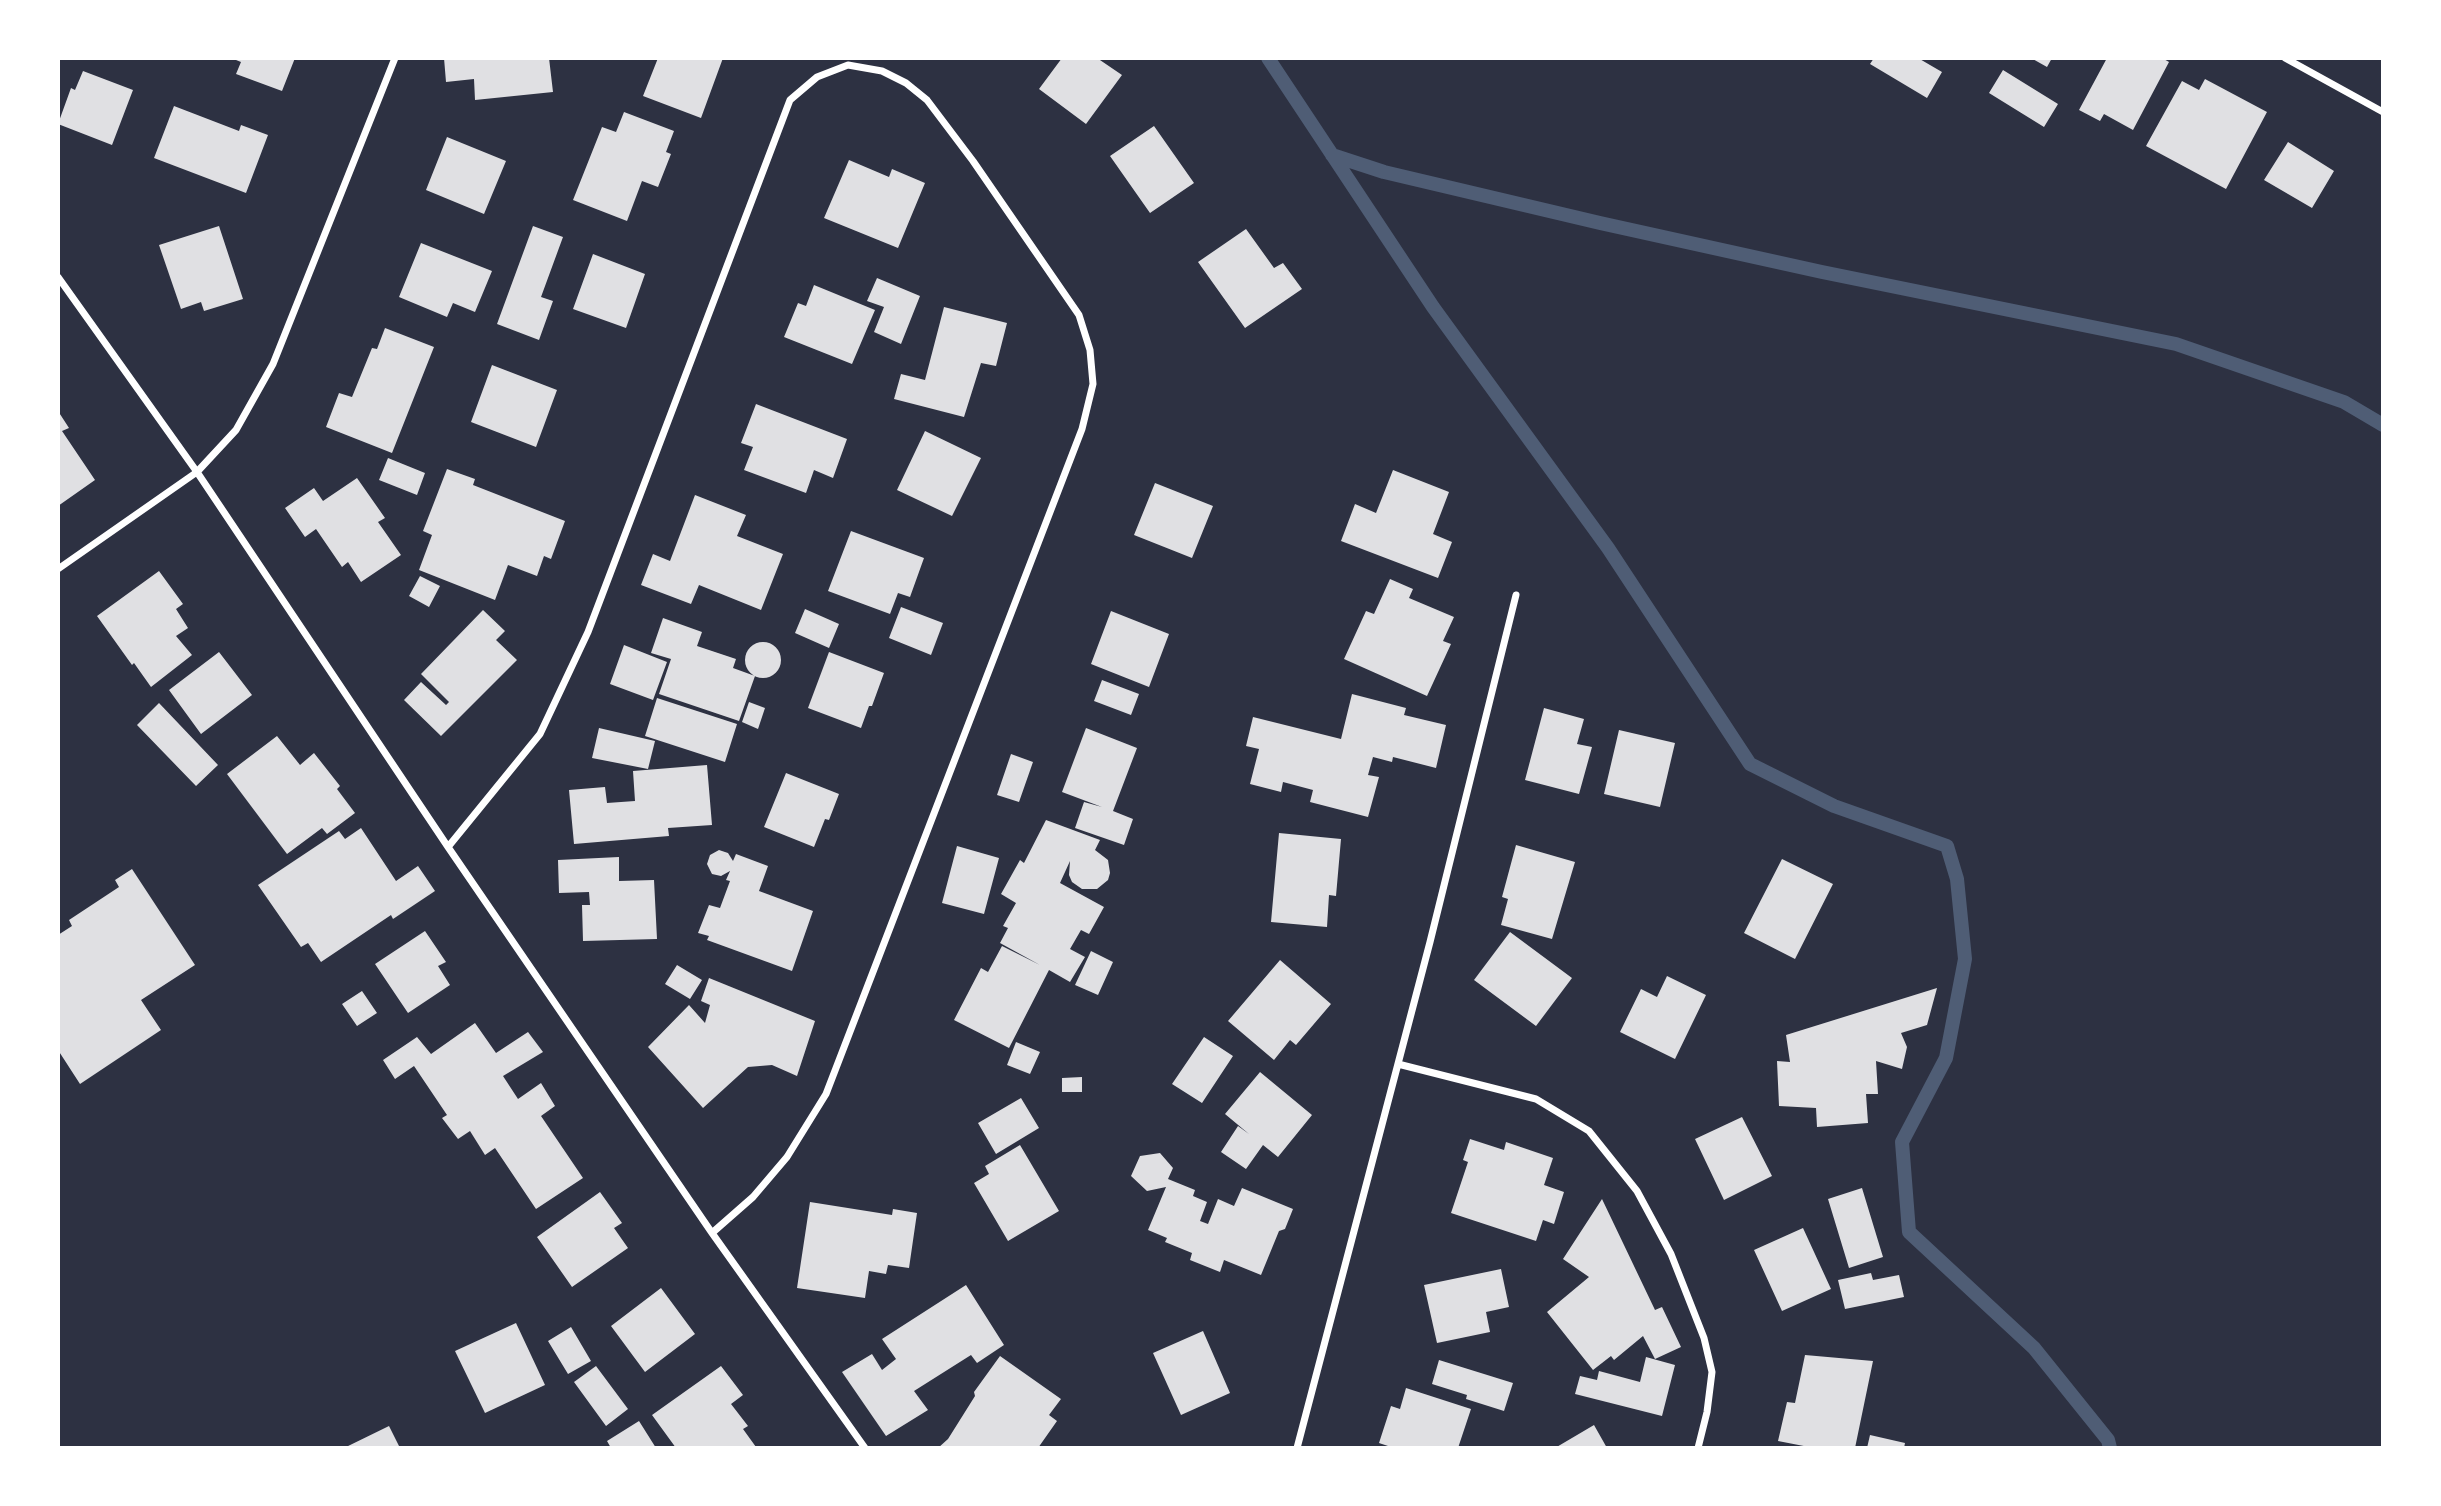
<!DOCTYPE html>
<style>
body{margin:0}
#map{position:relative;width:2441px;height:1506px;overflow:hidden;background:#2d3142;font-family:"IBM Plex Sans",sans-serif}
canvas{display:block}
.frame{position:absolute;inset:0;border:60px solid #fff;pointer-events:none}
</style>
<div id="map">
<canvas width="2441" height="1506"></canvas>
<div class="frame"></div>
</div>
<script>
const ctx = document.querySelector('canvas').getContext('2d');
ctx.lineJoin = 'round';
function stroke(path, color, width, dash) { ctx.strokeStyle = color; ctx.lineWidth = width; ctx.lineCap = dash ? 'butt' : 'round'; ctx.setLineDash(dash || []); ctx.stroke(path); }
function fill(path, color) { ctx.fillStyle = color; ctx.fill(path, 'evenodd'); }
stroke(new Path2D(`
 M 1268,58 L 1433,307 L 1608,548 L 1750,764 L 1834,806 L 1947,846 L 1957,879 L 1965,959 L 1946,1058 L 1902,1142 L 1909,1232 L 2034,1348 L 2108,1440 L 2110,1448
 M 1332,155 L 1384,172 L 1600,223 L 1822,272 L 2176,344 L 2344,402 L 2383,425`), '#4f5d75', 14);
fill(new Path2D(`
 M 231,58 L 295,58 L 282,91 L 236,74 L 241,62 Z
 M 444,58 L 549,58 L 553,92 L 475,100 L 474,79 L 446,82 Z
 M 658,58 L 723,58 L 701,118 L 643,96 Z
 M 1062,58 L 1097,58 L 1122,75 L 1086,124 L 1039,89 Z
 M 1874,58 L 1918,58 L 1942,72 L 1927,98 L 1870,64 Z
 M 2031,58 L 2052,58 L 2047,67 Z
 M 2107,58 L 2162,58 L 2169,62 L 2133,130 L 2104,114 L 2100,121 L 2079,110 Z
 M 2003,70 L 2058,104 L 2044,127 L 1989,93 Z
 M 83,71 L 133,90 L 112,145 L 58,124 L 71,88 L 75,90 Z
 M 2205,79 L 2267,112 L 2226,189 L 2146,146 L 2182,81 L 2199,90 Z
 M 174,106 L 239,131 L 241,125 L 268,135 L 246,193 L 154,158 Z
 M 624,112 L 674,131 L 666,152 L 671,154 L 658,187 L 642,181 L 627,221 L 573,200 L 602,127 L 616,132 Z
 M 1154,126 L 1194,183 L 1150,213 L 1110,156 Z
 M 447,137 L 506,161 L 484,214 L 426,190 Z
 M 2288,142 L 2334,171 L 2312,208 L 2264,180 Z
 M 849,160 L 889,177 L 892,169 L 925,183 L 898,248 L 824,218 Z
 M 219,226 L 243,299 L 204,311 L 201,302 L 181,309 L 159,245 Z
 M 533,226 L 563,237 L 541,297 L 553,301 L 539,340 L 497,324 Z
 M 1246,229 L 1274,268 L 1283,263 L 1302,289 L 1245,328 L 1198,262 Z
 M 421,243 L 492,271 L 475,312 L 453,303 L 447,317 L 399,297 Z
 M 593,254 L 645,274 L 626,328 L 573,309 Z
 M 877,278 L 920,296 L 901,344 L 874,332 L 884,307 L 867,301 Z
 M 814,285 L 875,310 L 852,364 L 784,337 L 798,303 L 806,306 Z
 M 944,307 L 1007,323 L 996,366 L 981,363 L 964,417 L 894,399 L 901,374 L 925,380 Z
 M 385,328 L 434,347 L 392,453 L 326,427 L 339,393 L 352,397 L 372,348 L 377,349 Z
 M 492,365 L 557,390 L 536,447 L 471,422 Z
 M 756,404 L 847,439 L 833,478 L 814,470 L 806,493 L 744,470 L 753,447 L 741,443 Z
 M 58,411 L 69,428 L 62,431 L 95,480 L 58,506 Z
 M 925,431 L 981,458 L 952,516 L 897,490 Z
 M 388,458 L 425,473 L 417,495 L 379,480 Z
 M 447,469 L 475,479 L 473,485 L 565,521 L 551,559 L 544,556 L 537,576 L 508,565 L 495,600 L 419,570 L 432,535 L 423,531 Z
 M 1393,470 L 1449,492 L 1433,534 L 1452,542 L 1438,578 L 1341,541 L 1355,504 L 1376,513 Z
 M 357,478 L 385,518 L 378,522 L 401,555 L 361,582 L 348,562 L 342,567 L 316,529 L 305,537 L 285,508 L 314,488 L 323,501 Z
 M 1155,483 L 1213,506 L 1192,558 L 1134,535 Z
 M 695,495 L 746,515 L 737,536 L 783,554 L 761,610 L 699,585 L 691,604 L 641,585 L 653,554 L 670,561 Z
 M 851,531 L 924,558 L 910,597 L 898,593 L 890,614 L 828,591 Z
 M 159,571 L 183,604 L 176,609 L 188,628 L 176,636 L 192,655 L 151,687 L 134,663 L 132,665 L 97,616 Z
 M 420,576 L 440,586 L 429,607 L 409,596 Z
 M 1390,579 L 1413,589 L 1409,598 L 1454,617 L 1443,641 L 1451,644 L 1427,696 L 1344,659 L 1366,611 L 1374,614 Z
 M 901,607 L 943,623 L 931,655 L 889,638 Z
 M 805,609 L 839,624 L 829,648 L 795,633 Z
 M 483,610 L 505,631 L 496,640 L 517,660 L 441,736 L 404,700 L 421,682 L 446,705 L 449,702 L 421,674 Z
 M 1111,611 L 1169,634 L 1149,687 L 1091,664 Z
 M 663,618 L 702,632 L 697,646 L 736,659 L 733,668 L 755,676 L 739,721 L 659,694 L 671,659 L 651,653 Z
 M745 660a18 18 0 1 1 36 0a18 18 0 1 1-36 0Z
 M 624,645 L 667,662 L 653,700 L 610,684 Z
 M 219,652 L 252,695 L 201,734 L 169,690 Z
 M 829,652 L 884,673 L 872,706 L 869,706 L 861,728 L 808,708 Z
 M 1102,680 L 1139,694 L 1131,715 L 1094,701 Z
 M 1352,694 L 1406,708 L 1404,715 L 1446,725 L 1436,768 L 1393,757 L 1392,762 L 1373,757 L 1368,775 L 1379,777 L 1368,817 L 1310,802 L 1313,790 L 1283,782 L 1281,792 L 1250,784 L 1259,749 L 1246,746 L 1253,717 L 1341,739 Z
 M 657,698 L 737,724 L 725,762 L 645,736 Z
 M 749,702 L 765,708 L 758,729 L 742,722 Z
 M 159,703 L 218,765 L 196,786 L 137,725 Z
 M 1544,708 L 1584,719 L 1577,744 L 1592,747 L 1579,794 L 1525,780 Z
 M 599,728 L 655,741 L 648,769 L 592,758 Z
 M 1086,728 L 1137,748 L 1113,811 L 1133,819 L 1124,845 L 1075,828 L 1084,802 L 1102,807 L 1062,792 Z
 M 1619,730 L 1675,743 L 1660,807 L 1604,794 Z
 M 277,736 L 300,765 L 314,753 L 340,786 L 337,789 L 355,813 L 327,834 L 322,828 L 287,854 L 227,774 Z
 M 1011,754 L 1033,762 L 1019,802 L 997,795 Z
 M 707,765 L 712,825 L 668,828 L 669,836 L 574,844 L 569,790 L 605,787 L 607,803 L 635,801 L 633,771 Z
 M 786,773 L 839,794 L 829,820 L 825,819 L 814,847 L 764,827 Z
 M 1046,820 L 1100,840 L 1095,850 L 1108,860 L 1110,873 L 1108,880 L 1097,889 L 1082,889 L 1072,882 L 1069,875 L 1070,861 L 1060,883 L 1104,907 L 1089,934 L 1081,930 L 1070,949 L 1085,957 L 1070,982 L 1049,970 L 1009,1048 L 954,1020 L 981,968 L 988,972 L 1002,946 L 1040,965 L 1000,943 L 1008,928 L 1003,926 L 1016,903 L 1001,894 L 1020,860 L 1024,863 Z
 M 361,828 L 396,881 L 418,866 L 435,891 L 393,919 L 391,915 L 321,962 L 308,943 L 301,947 L 258,885 L 339,831 L 345,839 Z
 M 1279,833 L 1341,839 L 1336,896 L 1329,895 L 1327,927 L 1271,922 Z
 M 1516,845 L 1575,862 L 1552,939 L 1501,925 L 1508,899 L 1502,897 Z
 M 957,846 L 999,858 L 984,914 L 942,903 Z
 M 719,850 L 728,853 L 733,861 L 736,854 L 768,866 L 759,891 L 813,911 L 792,971 L 707,940 L 709,936 L 698,933 L 709,905 L 720,908 L 730,881 L 726,880 L 730,871 L 721,876 L 712,874 L 707,864 L 710,855 Z
 M 619,857 L 619,881 L 654,880 L 657,939 L 583,941 L 582,905 L 590,905 L 589,892 L 559,893 L 558,860 Z
 M 1782,859 L 1833,884 L 1795,959 L 1744,933 Z
 M 132,869 L 195,965 L 141,1000 L 161,1030 L 80,1084 L 58,1050 L 58,935 L 72,926 L 69,920 L 119,887 L 115,880 Z
 M 425,931 L 446,962 L 438,966 L 450,985 L 408,1013 L 375,964 Z
 M 1510,932 L 1572,978 L 1536,1026 L 1474,980 Z
 M 1091,951 L 1113,962 L 1098,995 L 1075,985 Z
 M 1280,960 L 1331,1004 L 1296,1045 L 1290,1040 L 1274,1060 L 1228,1021 Z
 M 677,965 L 702,980 L 690,999 L 665,984 Z
 M 1667,976 L 1706,995 L 1675,1059 L 1620,1032 L 1641,989 L 1657,997 Z
 M 709,978 L 815,1021 L 797,1076 L 772,1065 L 748,1067 L 703,1108 L 648,1047 L 689,1005 L 705,1023 L 710,1005 L 701,1001 Z
 M 1937,988 L 1927,1025 L 1901,1033 L 1907,1047 L 1902,1069 L 1876,1061 L 1878,1094 L 1866,1094 L 1868,1123 L 1817,1127 L 1816,1108 L 1779,1106 L 1777,1061 L 1790,1062 L 1786,1035 Z
 M 362,991 L 377,1013 L 357,1026 L 342,1004 Z
 M 475,1023 L 496,1053 L 528,1032 L 543,1052 L 503,1076 L 518,1099 L 541,1083 L 555,1106 L 541,1116 L 583,1178 L 536,1209 L 495,1148 L 485,1155 L 470,1131 L 458,1139 L 442,1118 L 447,1115 L 414,1066 L 395,1079 L 383,1060 L 417,1037 L 431,1054 Z
 M 1204,1037 L 1233,1056 L 1202,1103 L 1172,1084 Z
 M 1016,1042 L 1040,1052 L 1030,1074 L 1007,1065 Z
 M 1260,1072 L 1312,1115 L 1278,1157 L 1263,1145 L 1246,1169 L 1221,1152 L 1238,1126 L 1249,1134 L 1225,1114 Z
 M 1082,1077 L 1082,1092 L 1062,1092 L 1062,1078 Z
 M 1021,1098 L 1039,1128 L 996,1154 L 978,1123 Z
 M 1742,1117 L 1772,1176 L 1724,1200 L 1695,1139 Z
 M 1470,1139 L 1504,1150 L 1506,1142 L 1553,1158 L 1544,1185 L 1564,1192 L 1554,1224 L 1543,1220 L 1536,1241 L 1451,1213 L 1468,1162 L 1463,1160 Z
 M 1020,1145 L 1059,1211 L 1008,1241 L 974,1183 L 989,1174 L 985,1166 Z
 M 1160,1153 L 1173,1168 L 1168,1179 L 1195,1190 L 1193,1196 L 1207,1202 L 1200,1221 L 1208,1224 L 1218,1199 L 1234,1206 L 1242,1188 L 1293,1209 L 1285,1229 L 1279,1231 L 1261,1275 L 1224,1260 L 1220,1272 L 1190,1260 L 1192,1253 L 1165,1242 L 1167,1238 L 1148,1230 L 1166,1187 L 1147,1191 L 1131,1176 L 1140,1156 Z
 M 1862,1188 L 1883,1257 L 1849,1268 L 1828,1199 Z
 M 600,1192 L 622,1223 L 614,1228 L 628,1248 L 572,1287 L 537,1237 Z
 M 1602,1199 L 1655,1310 L 1662,1307 L 1681,1347 L 1655,1359 L 1643,1336 L 1614,1360 L 1611,1356 L 1593,1370 L 1547,1312 L 1589,1277 L 1563,1259 Z
 M 810,1202 L 892,1215 L 893,1209 L 917,1213 L 909,1268 L 888,1265 L 886,1274 L 869,1271 L 865,1298 L 797,1288 Z
 M 1803,1228 L 1831,1289 L 1782,1311 L 1754,1250 Z
 M 1501,1269 L 1509,1307 L 1486,1312 L 1490,1332 L 1437,1343 L 1424,1285 Z
 M 1871,1273 L 1873,1280 L 1899,1275 L 1904,1297 L 1845,1309 L 1838,1280 Z
 M 966,1285 L 1004,1345 L 977,1363 L 971,1355 L 914,1391 L 928,1410 L 886,1436 L 842,1372 L 872,1354 L 882,1370 L 896,1359 L 882,1339 Z
 M 661,1288 L 695,1334 L 645,1372 L 611,1326 Z
 M 516,1323 L 545,1385 L 485,1413 L 455,1351 Z
 M 571,1327 L 591,1361 L 568,1374 L 548,1341 Z
 M 1203,1331 L 1230,1393 L 1181,1415 L 1153,1353 Z
 M 1805,1355 L 1873,1361 L 1855,1448 L 1814,1448 L 1778,1441 L 1787,1402 L 1795,1403 Z
 M 1000,1356 L 1061,1399 L 1049,1415 L 1057,1421 L 1038,1448 L 938,1448 L 948,1439 L 975,1396 L 974,1392 Z
 M 1646,1357 L 1675,1365 L 1662,1416 L 1575,1394 L 1580,1376 L 1597,1380 L 1599,1371 L 1640,1382 Z
 M 1439,1360 L 1513,1383 L 1504,1411 L 1466,1399 L 1467,1395 L 1432,1384 Z
 M 596,1366 L 628,1409 L 606,1426 L 574,1382 Z
 M 721,1366 L 743,1395 L 731,1404 L 748,1426 L 743,1429 L 756,1447 L 676,1448 L 652,1415 Z
 M 1406,1388 L 1471,1409 L 1458,1448 L 1394,1448 L 1379,1443 L 1391,1406 L 1400,1409 Z
 M 639,1421 L 656,1448 L 611,1448 L 607,1441 Z
 M 1594,1425 L 1607,1448 L 1555,1448 Z
 M 389,1426 L 400,1448 L 344,1448 Z
 M 1870,1435 L 1905,1443 L 1904,1448 L 1867,1448 Z`), '#e0e0e3');
stroke(new Path2D(`
 M 2285,58 L 2383,112
 M 58,277 L 197,472 L 448,847 L 712,1233 L 865,1448
 M 58,569 L 197,472 L 236,430 L 273,364 L 395,58
 M 448,847 L 540,734 L 588,632 L 790,100 L 817,77 L 848,65 L 882,71 L 906,83 L 927,100 L 973,161 L 1079,315 L 1090,350 L 1093,384 L 1082,429 L 826,1094 L 787,1157 L 753,1197 L 712,1233
 M 1398,1064 L 1536,1099 L 1589,1131 L 1637,1191 L 1671,1254 L 1704,1338 L 1712,1372 L 1707,1412 L 1698,1448
 M 1297,1448 L 1430,942 L 1516,595`), '#fff', 7);
</script>
